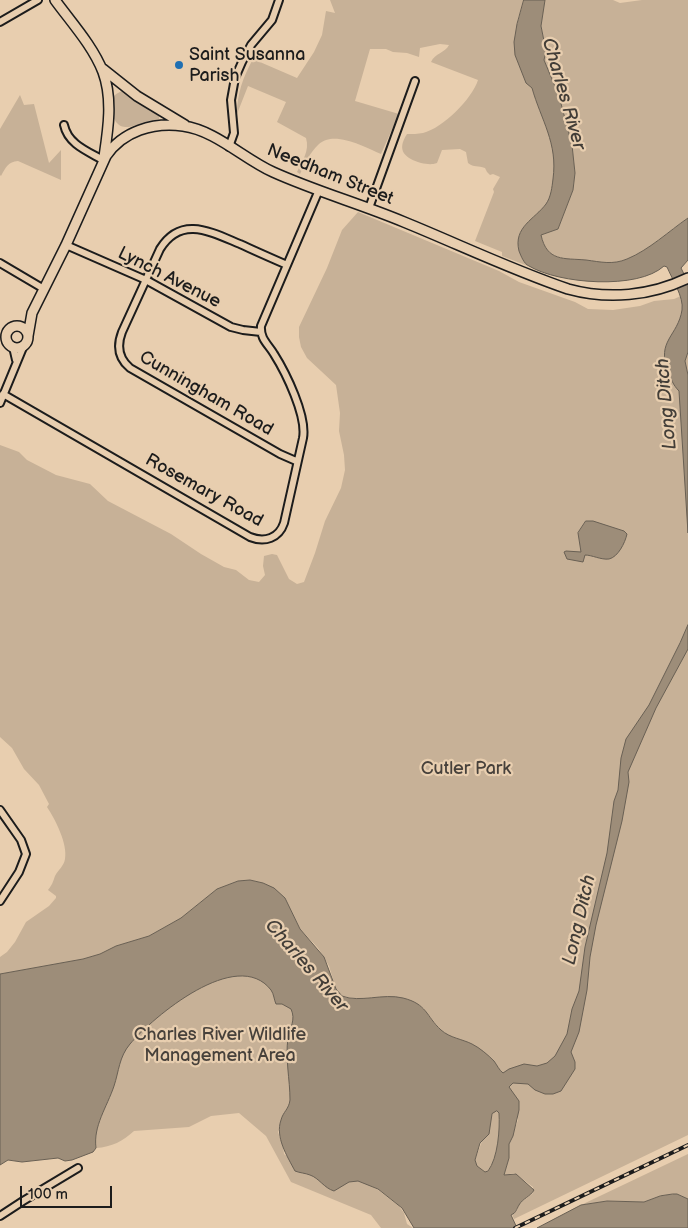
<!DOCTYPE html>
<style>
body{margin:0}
#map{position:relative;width:688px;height:1228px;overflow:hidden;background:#e8ceaf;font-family:"Balsamiq Sans",sans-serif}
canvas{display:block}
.scale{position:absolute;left:20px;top:1186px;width:92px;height:22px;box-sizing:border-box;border:2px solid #1c1c1c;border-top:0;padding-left:6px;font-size:15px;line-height:18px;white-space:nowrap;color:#1c1c1c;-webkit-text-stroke:4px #e8ceaf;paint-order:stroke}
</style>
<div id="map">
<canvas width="688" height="1228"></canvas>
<div class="scale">100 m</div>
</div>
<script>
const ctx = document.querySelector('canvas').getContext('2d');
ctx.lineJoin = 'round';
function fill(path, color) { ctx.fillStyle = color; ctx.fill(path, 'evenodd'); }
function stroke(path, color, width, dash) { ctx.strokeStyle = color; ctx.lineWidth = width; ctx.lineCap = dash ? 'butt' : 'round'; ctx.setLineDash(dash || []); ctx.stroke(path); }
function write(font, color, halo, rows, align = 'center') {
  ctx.font = font + ' "Balsamiq Sans",sans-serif'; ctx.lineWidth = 4.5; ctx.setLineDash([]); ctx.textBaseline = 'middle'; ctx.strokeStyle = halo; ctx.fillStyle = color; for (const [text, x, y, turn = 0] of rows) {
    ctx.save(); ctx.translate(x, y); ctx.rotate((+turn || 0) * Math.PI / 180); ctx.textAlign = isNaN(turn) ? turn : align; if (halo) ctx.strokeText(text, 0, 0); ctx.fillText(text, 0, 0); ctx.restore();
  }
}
fill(new Path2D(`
 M 330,0 L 525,0 L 518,18 L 515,43 L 553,144 C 555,162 557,187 547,203 C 540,213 529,219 522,229 L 525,262 L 528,266 L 502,256 L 502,252 L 475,241 L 494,192 L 493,189 L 500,177 L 493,174 L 490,175 L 487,172 L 485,168 C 478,165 474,168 468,163 L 466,152 L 460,149 L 442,150 L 437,163 C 431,165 427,164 421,163 C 405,158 396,151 407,134 C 412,134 418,134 423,133 C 443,128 472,99 478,80 L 431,62 C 435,53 445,53 449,45 L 440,44 L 420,48 L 419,57 L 407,53 L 393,52 L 386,49 L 370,49 L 355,101 L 399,114 L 381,154 C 365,147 334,130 319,144 C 310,152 305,164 300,174 L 297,172 C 302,161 310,151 306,138 L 277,122 L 286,102 L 248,86 L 237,114 C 237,94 243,77 253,59 L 297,78 L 314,52 L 322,35 L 326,11 L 335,13 Z
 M 545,0 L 613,0 L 620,3 L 642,0 L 688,0 L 688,218 C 668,231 649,250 627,259 C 613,265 601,262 586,260 C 564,259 547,261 541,235 L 558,229 L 573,190 L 575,173 L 572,145 L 559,96 L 544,60 L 546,51 L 541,26 Z
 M 122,91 L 159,113 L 159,119 L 129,127 C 124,127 120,127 117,123 C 112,118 109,100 115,95 C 117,93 120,92 122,91 Z
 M 20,95 L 24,105 L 34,104 L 49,163 L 61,150 L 61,180 L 18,161 C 8,162 6,167 1,176 L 0,175 L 0,129 Z
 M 358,212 L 499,271 L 519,282 L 575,302 L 588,309 L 613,310 L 640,306 L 654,301 L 674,299 L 688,293 L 688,1135 L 514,1219 L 512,1214 L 517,1211 L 519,1204 L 533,1193 L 533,1187 L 514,1173 L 504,1175 L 509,1158 L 509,1144 L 518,1120 L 511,1093 L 493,1060 L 472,1044 L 448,1036 L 441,1030 L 422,1007 L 401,998 L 374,997 L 358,999 L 342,996 L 336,989 L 329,966 L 318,948 L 300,929 L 285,898 L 263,883 L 250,880 L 238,881 L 217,889 L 181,918 L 149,936 L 116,946 L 100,954 L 83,959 L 0,974 L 0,957 L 7,952 L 15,942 L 26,922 L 49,906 L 56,898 L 56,896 L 48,890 C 52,885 53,882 55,876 C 58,870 64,866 65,859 C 68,844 55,819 47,807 L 49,804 L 39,785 L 24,769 L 12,748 L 0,737 L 0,445 L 19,452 L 27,460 L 56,475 L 90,484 L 108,501 L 171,534 L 201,554 L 224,567 L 236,570 L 249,580 L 259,582 L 265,575 L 263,566 L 264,556 L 272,554 L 277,555 L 289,579 L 297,584 L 304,582 L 315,553 L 325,521 L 341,488 L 345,470 L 344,455 L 339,431 L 340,413 L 336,385 L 307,358 L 301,347 L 299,337 L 299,327 L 327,268 L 342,230 Z
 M 254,973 L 291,1008 L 293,1015 L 301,1072 L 287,1114 L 278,1132 L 283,1146 L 284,1154 L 289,1158 L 357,1178 L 377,1189 L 399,1206 L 404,1213 L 407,1224 L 413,1228 L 381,1228 L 371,1215 L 291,1182 L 266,1136 L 239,1113 L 211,1116 L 189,1127 L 134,1131 C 123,1141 112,1147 96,1148 L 96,1145 L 53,1150 L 111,1061 L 188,982 Z
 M 497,1111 L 499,1113 C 500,1126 498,1167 485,1172 L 477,1166 L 475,1160 L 492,1114 Z
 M 688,1154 L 688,1199 L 677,1194 L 673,1194 L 660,1196 L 644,1202 L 607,1201 L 581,1205 Z`), '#c7b197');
const water = new Path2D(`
 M 524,0 L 545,0 L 541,26 L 546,51 L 544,60 L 559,96 L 572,145 L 575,173 L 573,190 L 558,229 L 541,235 C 547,262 564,258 586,260 C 601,262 613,265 627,259 C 649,250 669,231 688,218 L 688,260 L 681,268 L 688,282 L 688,352 L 685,361 L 688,375 L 688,533 L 679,391 C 673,385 671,379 668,371 C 656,341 678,336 682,310 C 684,297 672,279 667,267 L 664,266 C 638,290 559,284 529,266 C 524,264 521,256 519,251 C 513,227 535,219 546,204 C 551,197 552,187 553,179 C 558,143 541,120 532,88 L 526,83 L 515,55 L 514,42 L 517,24 Z
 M 586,521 L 593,521 L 624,531 L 627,534 C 625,543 618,557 609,559 C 601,560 592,555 585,555 L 583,562 L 567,559 L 564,552 L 566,551 L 581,552 L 578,533 Z
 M 688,625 L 688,649 L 656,708 L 628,772 L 629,782 L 622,821 L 596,925 L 590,957 L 587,990 L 579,1032 L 571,1052 L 575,1062 L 575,1069 L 561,1091 L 553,1094 L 545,1094 L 535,1090 L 528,1084 L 513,1083 L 509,1087 L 519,1101 L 519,1110 L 513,1136 L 509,1144 L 509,1158 L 504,1175 L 516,1174 L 534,1190 C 531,1196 522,1199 519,1205 C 516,1210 517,1212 511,1215 L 517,1228 L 414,1228 L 402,1208 L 378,1189 L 358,1181 L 349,1182 L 334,1191 C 324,1188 319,1178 310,1175 C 305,1173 300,1173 295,1171 C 287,1156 275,1137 281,1120 C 283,1112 289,1109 290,1100 C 290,1079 285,1059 288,1038 C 290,1027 296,1020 291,1009 L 282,1004 L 276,1004 C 274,1000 274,994 271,990 C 237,946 153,1017 130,1044 C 119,1057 119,1071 114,1086 C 107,1107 93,1126 96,1148 L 93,1152 L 72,1160 L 65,1161 L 58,1158 L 22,1162 L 8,1160 L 0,1165 L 0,974 L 83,959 L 100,954 L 116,946 L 149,936 L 181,918 L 217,889 L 238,881 L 250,880 L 263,883 L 274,888 L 285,898 L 300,929 L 324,957 L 336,989 L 342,996 C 360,1003 383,993 403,998 C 427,1004 426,1016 441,1030 C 450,1038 462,1039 472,1044 C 480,1048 488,1055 494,1061 C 497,1065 499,1070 503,1073 L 509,1069 L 524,1064 L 537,1066 L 547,1063 L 555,1056 L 567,1034 L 572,1009 L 579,991 L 585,947 L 607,853 L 614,801 L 618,790 L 621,758 L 626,739 L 649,705 L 680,643 ZM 497,1111 L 499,1113 C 500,1129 498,1158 488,1171 L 485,1172 L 477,1166 L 475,1160 L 480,1143 L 489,1134 L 492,1114 Z
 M 673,1194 L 677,1194 L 688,1199 L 688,1228 L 537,1228 L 581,1205 L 607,1201 L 644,1202 L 660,1196 Z`);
fill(water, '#9d8d79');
stroke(water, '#696054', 1);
const street = new Path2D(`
 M 0,22 L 38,0
 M 64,125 C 68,144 87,151 103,160
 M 229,147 L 234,133 L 231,100 L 235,78 L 242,62 L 251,45 L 272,20 L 279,0
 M 369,208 L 415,81
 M 66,245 L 146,280 L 231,327 L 243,330 L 261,332
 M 0,263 L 44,289
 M 287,265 C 271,258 255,251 240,244 C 211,232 181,215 160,249 L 122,332 C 117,345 118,358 130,368 L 280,454 L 296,461
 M 13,347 L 16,360
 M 3,394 L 250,537 C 265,543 279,538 284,523 L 303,438 C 307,416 286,373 274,354 C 268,344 260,339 261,326 L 319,190
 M 0,403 L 24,345
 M 0,810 L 21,840 L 26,854 L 19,872 L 0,901
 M 0,1216 L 23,1201 L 78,1168`);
const secondary = new Path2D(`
 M 55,0 C 71,22 93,46 103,72 C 113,99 108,130 104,157
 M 103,69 L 137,96 L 185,125
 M6 337a11 11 0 1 1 22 0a11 11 0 1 1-22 0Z
 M 28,336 L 32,313 L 66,245 L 106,156 C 123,131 153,122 183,126 C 215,130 244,159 273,172 C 315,191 361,204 404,222 C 458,244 512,270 568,289 C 608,300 651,296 688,278`);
stroke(street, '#1c1c1c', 10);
stroke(secondary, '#1c1c1c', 12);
stroke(street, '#e8ceaf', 6);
stroke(secondary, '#e8ceaf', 9);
const rail = new Path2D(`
 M 515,1228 L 688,1145`);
stroke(rail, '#1c1c1c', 4);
stroke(rail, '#e8ceaf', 2, [5.5]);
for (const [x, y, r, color] of [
 [179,65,5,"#1f6fb2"]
]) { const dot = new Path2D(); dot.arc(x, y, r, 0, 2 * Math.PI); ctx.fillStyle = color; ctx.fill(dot); stroke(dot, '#e8ceaf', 2); }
write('18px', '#1c1c1c', '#e8ceaf', [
 ["Saint Susanna",189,55],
 ["Parish",189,76]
], 'left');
write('18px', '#1c1c1c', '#e8ceaf', [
 ["Needham Street",330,175,22],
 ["Lynch Avenue",169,278,27],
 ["Cunningham Road",206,394,30],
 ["Rosemary Road",204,491,29]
]);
write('18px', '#47413b', '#e8ceaf', [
 ["Cutler Park",466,769],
 ["Charles River Wildlife",220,1035],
 ["Management Area",220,1056]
]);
write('italic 19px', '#433e38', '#e8ceaf', [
 ["Charles River",563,94,74],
 ["Long Ditch",667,404,-95],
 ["Long Ditch",580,920,-77],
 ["Charles River",306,966,49]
]);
</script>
